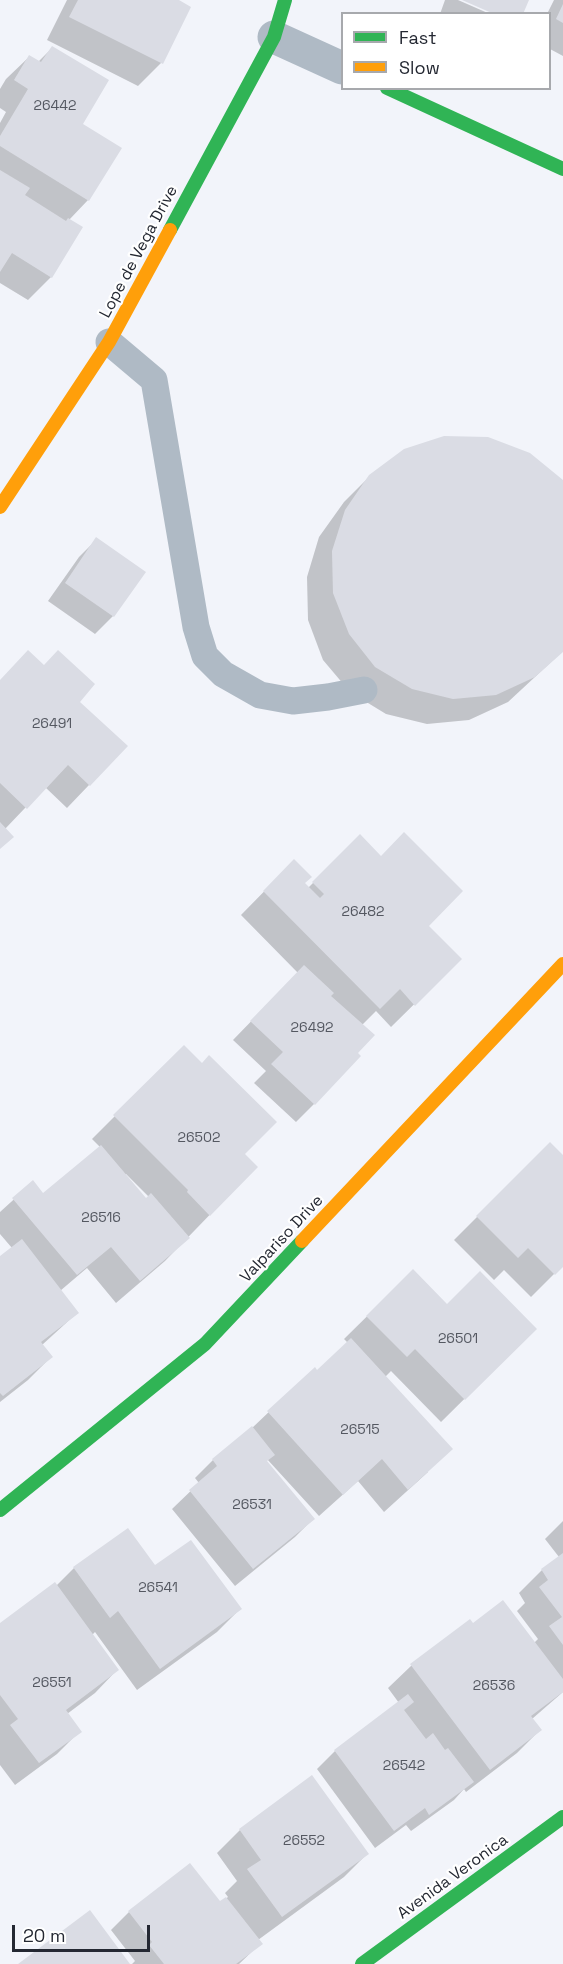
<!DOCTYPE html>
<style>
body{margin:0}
#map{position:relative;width:563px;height:1964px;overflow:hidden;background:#f2f4fa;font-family:"Space Grotesk",sans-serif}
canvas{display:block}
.legend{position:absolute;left:341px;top:12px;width:210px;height:78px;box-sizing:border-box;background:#fff;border:2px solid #a7a9ad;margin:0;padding:8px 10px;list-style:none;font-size:18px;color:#242832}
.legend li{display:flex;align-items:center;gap:12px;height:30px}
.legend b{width:30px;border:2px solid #a7a9ad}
.scale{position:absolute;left:12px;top:1925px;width:138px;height:27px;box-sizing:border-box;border:3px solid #242832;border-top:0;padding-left:8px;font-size:18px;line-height:21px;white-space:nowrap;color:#242832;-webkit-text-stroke:4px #fff;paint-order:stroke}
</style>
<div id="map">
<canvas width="563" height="1964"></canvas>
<ul class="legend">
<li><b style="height:8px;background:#30b455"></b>Fast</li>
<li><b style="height:8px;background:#ff9f0a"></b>Slow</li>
</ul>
<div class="scale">20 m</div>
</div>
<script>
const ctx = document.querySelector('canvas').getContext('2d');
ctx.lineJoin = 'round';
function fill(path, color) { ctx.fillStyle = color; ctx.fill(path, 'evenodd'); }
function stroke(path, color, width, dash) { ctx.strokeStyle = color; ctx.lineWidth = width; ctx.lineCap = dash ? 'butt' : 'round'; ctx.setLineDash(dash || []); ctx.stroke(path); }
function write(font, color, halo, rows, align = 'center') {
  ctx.font = font + ' "Space Grotesk",sans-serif'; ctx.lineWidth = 4.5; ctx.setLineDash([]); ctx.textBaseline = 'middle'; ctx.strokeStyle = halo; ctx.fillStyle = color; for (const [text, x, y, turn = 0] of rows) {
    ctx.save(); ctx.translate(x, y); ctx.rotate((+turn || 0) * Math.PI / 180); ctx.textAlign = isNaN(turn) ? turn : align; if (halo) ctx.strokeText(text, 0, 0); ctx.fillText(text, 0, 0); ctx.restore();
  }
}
fill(new Path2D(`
 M 67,0 L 175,0 L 161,63 L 138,86 L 47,40 Z
 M 445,0 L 458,0 L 490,14 L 440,14 Z
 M 554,0 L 563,0 L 563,56 L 550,49 L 550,14 L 547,14 Z
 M 52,48 L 81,124 L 88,200 L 69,220 L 51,277 L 28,300 L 0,283 L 0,123 L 6,112 L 0,108 L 0,89 L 6,79 L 29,57 L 38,62 Z
 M 370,476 L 563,482 L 563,651 L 508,702 L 469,720 L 427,724 L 386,714 L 350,692 L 323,660 L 308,620 L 307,577 L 319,537 L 344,502 Z
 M 97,539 L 113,616 L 95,634 L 48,601 L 79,557 Z
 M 0,680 L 78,702 L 89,785 L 67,808 L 45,787 L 5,829 L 0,848 Z
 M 360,836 L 427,926 L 460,959 L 391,1027 L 376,1011 L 362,1025 L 314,1104 L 296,1122 L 254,1083 L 266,1071 L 233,1040 L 298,973 L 241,915 L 294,861 L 303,883 L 308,888 Z
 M 184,1047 L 243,1154 L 256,1167 L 165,1261 L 116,1303 L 87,1268 L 60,1291 L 77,1313 L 42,1345 L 51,1357 L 28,1380 L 0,1402 L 0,1258 L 12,1248 L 0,1234 L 0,1212 L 33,1182 L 43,1195 L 100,1147 L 92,1139 ZM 126,1174 L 149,1197 L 145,1200 L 124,1175 Z
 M 550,1144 L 563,1157 L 563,1265 L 531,1297 L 504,1270 L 494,1280 L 454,1240 Z
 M 413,1271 L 447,1306 L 535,1329 L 441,1422 L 391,1371 L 385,1377 L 428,1472 L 384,1512 L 358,1481 L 319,1516 L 267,1459 L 265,1460 L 313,1519 L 295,1537 L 235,1586 L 172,1509 L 199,1483 L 195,1478 L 213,1460 L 251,1429 L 314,1369 L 317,1372 L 348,1343 L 344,1339 Z
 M 563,1521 L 563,1692 L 532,1719 L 540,1730 L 517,1753 L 466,1792 L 464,1789 L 454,1800 L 411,1831 L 406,1825 L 375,1848 L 317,1769 L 335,1751 L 399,1703 L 388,1688 L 411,1666 L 469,1621 L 473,1625 L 534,1643 L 538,1639 L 517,1611 L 525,1603 L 519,1593 L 542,1570 L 559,1557 L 545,1539 Z
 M 155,1567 L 240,1609 L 217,1632 L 137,1690 L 95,1632 L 92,1635 L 117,1670 L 95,1693 L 67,1714 L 80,1731 L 57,1754 L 15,1785 L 0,1765 L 0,1624 L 56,1586 L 74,1568 Z
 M 240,1830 L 367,1854 L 344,1877 L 258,1940 L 261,1943 L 239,1964 L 132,1964 L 135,1961 L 111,1930 L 129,1912 L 220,1903 L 228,1897 L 225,1893 L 237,1881 L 217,1853 Z`), '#0003');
fill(new Path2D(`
 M 78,0 L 179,0 L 191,7 L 163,64 L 69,17 Z
 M 462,0 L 529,0 L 523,14 L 494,14 Z
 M 563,4 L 563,23 L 556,19 Z
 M 52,46 L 109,80 L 83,124 L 122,148 L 89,201 L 0,146 L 0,136 L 28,89 L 14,80 L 29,55 L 41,62 Z
 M 0,170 L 30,188 L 25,195 L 66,221 L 68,218 L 83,227 L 52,278 L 12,253 L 0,272 Z
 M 444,436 L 488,437 L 530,453 L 563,480 L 563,652 L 535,677 L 496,695 L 453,699 L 412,689 L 375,667 L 349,634 L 333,593 L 332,551 L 345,510 L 369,475 L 404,449 Z
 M 96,537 L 146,572 L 114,617 L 65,583 Z
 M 28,650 L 44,665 L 58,650 L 95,684 L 80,702 L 128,746 L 90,786 L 68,765 L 27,809 L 0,783 L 0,680 Z
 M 0,822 L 14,837 L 0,849 Z
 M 404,832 L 463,891 L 429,926 L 462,959 L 415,1006 L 400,989 L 380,1009 L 263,891 L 294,859 L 312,877 L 305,883 L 320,898 L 324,894 L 312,882 L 360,834 L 381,856 Z
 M 304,965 L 334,993 L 331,996 L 375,1035 L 358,1053 L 361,1056 L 315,1105 L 271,1064 L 283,1052 L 250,1021 Z
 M 184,1045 L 202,1063 L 209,1055 L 277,1122 L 245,1154 L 258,1167 L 210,1216 L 187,1192 L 188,1190 L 113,1115 Z
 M 550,1142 L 563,1155 L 563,1267 L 555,1275 L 528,1248 L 518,1258 L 476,1216 Z
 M 101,1145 L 146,1198 L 151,1193 L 190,1238 L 140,1281 L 111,1247 L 77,1275 L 12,1198 L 33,1180 L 43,1193 Z
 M 22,1239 L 79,1313 L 41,1342 L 53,1357 L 3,1396 L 0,1393 L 0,1256 Z
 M 413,1269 L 447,1304 L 480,1271 L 537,1329 L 465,1400 L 415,1349 L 407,1357 L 366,1316 Z
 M 351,1338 L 453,1449 L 408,1490 L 382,1459 L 343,1495 L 267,1411 L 315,1367 L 317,1370 Z
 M 252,1426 L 275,1455 L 267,1461 L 315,1519 L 253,1569 L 189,1490 L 217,1466 L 212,1459 Z
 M 128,1528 L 155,1565 L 191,1540 L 242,1609 L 160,1669 L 118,1611 L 110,1618 L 73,1567 Z
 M 563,1553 L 563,1645 L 549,1626 L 562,1617 L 539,1587 L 548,1580 L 541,1569 Z
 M 55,1582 L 119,1670 L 66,1710 L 82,1732 L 39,1763 L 10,1725 L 18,1719 L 0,1695 L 0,1623 Z
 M 503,1600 L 563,1679 L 563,1692 L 531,1716 L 542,1730 L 490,1770 L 410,1664 L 470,1619 L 473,1623 Z
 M 408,1694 L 414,1702 L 404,1710 L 426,1739 L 433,1733 L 445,1750 L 448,1748 L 474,1782 L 429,1815 L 425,1808 L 394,1831 L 334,1750 Z
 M 312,1775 L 369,1854 L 282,1917 L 247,1869 L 261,1860 L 239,1829 Z
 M 190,1863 L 220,1901 L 226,1897 L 263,1944 L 236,1964 L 164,1964 L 149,1945 L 152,1942 L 128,1911 Z
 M 90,1910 L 130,1964 L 18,1964 Z`), '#dadce4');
stroke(new Path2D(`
 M 109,342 L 154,380 L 196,627 L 205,656 L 223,674 L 260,695 L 293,701 L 328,697 L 364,690`), '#afbac5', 27);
stroke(new Path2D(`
 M 274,37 L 342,68`), '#afbac5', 33);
stroke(new Path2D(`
 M 387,88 L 563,169
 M 170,230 L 274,37 L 285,0
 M 0,1510 L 205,1344 L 302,1241
 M 362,1964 L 563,1817`), '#30b455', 14);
stroke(new Path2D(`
 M 0,507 L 109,342 L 170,230
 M 302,1241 L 563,964`), '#ff9f0a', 14);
write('14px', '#545861', null, [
 ["26442",55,106],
 ["26491",52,724],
 ["26482",363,912],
 ["26492",312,1028],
 ["26502",199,1138],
 ["26516",101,1218],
 ["26501",458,1339],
 ["26515",360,1430],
 ["26531",252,1505],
 ["26541",158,1588],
 ["26551",52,1683],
 ["26536",494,1686],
 ["26542",404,1766],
 ["26552",304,1841]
]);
write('16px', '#242832', '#fff', [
 ["Lope de Vega Drive",139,252,-62],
 ["Valpariso Drive",282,1239,-47],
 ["Avenida Veronica",453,1877,-36]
]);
</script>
